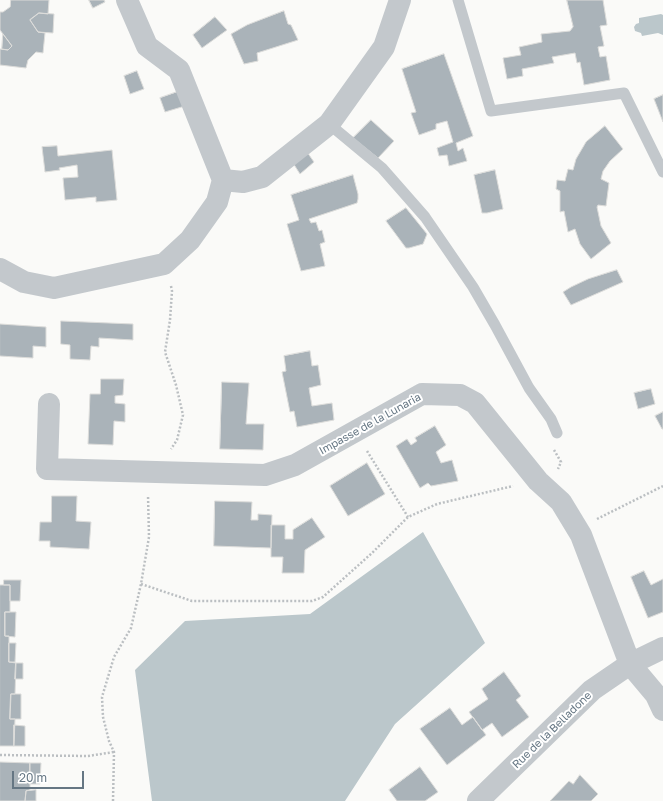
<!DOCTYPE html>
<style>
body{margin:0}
#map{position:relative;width:663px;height:801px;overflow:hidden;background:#fafaf8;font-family:"Golos Text",sans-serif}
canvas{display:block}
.scale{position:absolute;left:12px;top:771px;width:72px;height:18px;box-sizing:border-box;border:2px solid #657683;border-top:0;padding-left:5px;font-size:12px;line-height:14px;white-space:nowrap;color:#657683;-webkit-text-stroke:3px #fff;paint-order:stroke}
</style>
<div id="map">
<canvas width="663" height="801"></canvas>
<div class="scale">20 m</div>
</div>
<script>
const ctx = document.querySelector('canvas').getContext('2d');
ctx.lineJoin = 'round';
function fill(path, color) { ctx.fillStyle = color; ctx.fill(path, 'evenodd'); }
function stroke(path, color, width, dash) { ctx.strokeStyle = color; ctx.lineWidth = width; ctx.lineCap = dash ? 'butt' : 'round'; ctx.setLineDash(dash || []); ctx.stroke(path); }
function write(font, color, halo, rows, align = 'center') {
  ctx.font = font + ' "Golos Text",sans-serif'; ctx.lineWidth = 4; ctx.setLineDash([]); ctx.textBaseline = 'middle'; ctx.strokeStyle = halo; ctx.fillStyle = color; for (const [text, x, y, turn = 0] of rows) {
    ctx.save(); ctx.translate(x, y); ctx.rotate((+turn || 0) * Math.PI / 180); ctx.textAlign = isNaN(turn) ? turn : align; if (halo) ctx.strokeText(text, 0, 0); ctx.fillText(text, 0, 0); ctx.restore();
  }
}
fill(new Path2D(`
 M 661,14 L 663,15 L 663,35 L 658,33 L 642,36 L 641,33 L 635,31 L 634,27 L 636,24 L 639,23 L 639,18 Z
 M 423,532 L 485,643 L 395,724 L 345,801 L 152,801 L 135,670 L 185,621 L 310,614 Z`), '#bbc7cb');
const building = new Path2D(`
 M 11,0 L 49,0 L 48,14 L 39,13 L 30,20 L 38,32 L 45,33 L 43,53 L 36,52 L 28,60 L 26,68 L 0,65 L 0,49 L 8,50 L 12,46 L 0,30 L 0,12 L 3,12 L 10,7 Z
 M 89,0 L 104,0 L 105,2 L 93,8 Z
 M 567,0 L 603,0 L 607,25 L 600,26 L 604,46 L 598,47 L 600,57 L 606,56 L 610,80 L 584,85 L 580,62 L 577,63 L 575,53 L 552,57 L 554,63 L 522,69 L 523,76 L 507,79 L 503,58 L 521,55 L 519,47 L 542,42 L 541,34 L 570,31 L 573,27 Z
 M 284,11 L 288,24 L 291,25 L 298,40 L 257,53 L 258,61 L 244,64 L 231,34 L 247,25 Z
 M 39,13 L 54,14 L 53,33 L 38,32 L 30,20 Z
 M 215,17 L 227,30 L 202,48 L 193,35 Z
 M 3,34 L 12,46 L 8,50 L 2,49 Z
 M 444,54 L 473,136 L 456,143 L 458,151 L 463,148 L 467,161 L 449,166 L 447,155 L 439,156 L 437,148 L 453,142 L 447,121 L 436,124 L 436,129 L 419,135 L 411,113 L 416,112 L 402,69 Z
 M 137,71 L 144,89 L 130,94 L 124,76 Z
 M 180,91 L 185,106 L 165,112 L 160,98 Z
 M 663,95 L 663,122 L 654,99 Z
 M 371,120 L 394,141 L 378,158 L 353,138 Z
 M 605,126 L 623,149 L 610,161 L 603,171 L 601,179 L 609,183 L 606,206 L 598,205 L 597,207 L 601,226 L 611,243 L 591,259 L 580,244 L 575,229 L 568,232 L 564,211 L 560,212 L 560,191 L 556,189 L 557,180 L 565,181 L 568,169 L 573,170 L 576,159 L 586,142 Z
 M 57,146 L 58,156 L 112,150 L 117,200 L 96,202 L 96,197 L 65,200 L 63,178 L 78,177 L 77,165 L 59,168 L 60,170 L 45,172 L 42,147 Z
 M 307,152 L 314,162 L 300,174 L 293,163 Z
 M 495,170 L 503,209 L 487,213 L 482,213 L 474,175 Z
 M 353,175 L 358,194 L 358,199 L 357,203 L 309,219 L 311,223 L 316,222 L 319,231 L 322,230 L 325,242 L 320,244 L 325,266 L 301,271 L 287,224 L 299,220 L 291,195 Z
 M 406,208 L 427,234 L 423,244 L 409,248 L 406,248 L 386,221 Z
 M 617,270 L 623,282 L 571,305 L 563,292 L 571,287 L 588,279 Z
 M 61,321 L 133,324 L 133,340 L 99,338 L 99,347 L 91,346 L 90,360 L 70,359 L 70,345 L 61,344 Z
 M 0,324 L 46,327 L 46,347 L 33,346 L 33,358 L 0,356 Z
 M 310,351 L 312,366 L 318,365 L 321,385 L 309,388 L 312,406 L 332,403 L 334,420 L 297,427 L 294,411 L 290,412 L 282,372 L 286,371 L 284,356 Z
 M 101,379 L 124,379 L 123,395 L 115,396 L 115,403 L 125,404 L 125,422 L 114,421 L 113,445 L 88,444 L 90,394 L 100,394 Z
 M 222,382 L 249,383 L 246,424 L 264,424 L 263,450 L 220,449 Z
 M 651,389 L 655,404 L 638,409 L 634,393 Z
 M 663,412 L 663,429 L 662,429 L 655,416 Z
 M 435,426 L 446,445 L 436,452 L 441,463 L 452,460 L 458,481 L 431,486 L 428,483 L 420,488 L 396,446 L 407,439 L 411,445 L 417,441 L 415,438 Z
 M 367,463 L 385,494 L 348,516 L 330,486 Z
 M 52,496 L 77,496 L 76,521 L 91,522 L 89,549 L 50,547 L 50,541 L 39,541 L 40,522 L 51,522 Z
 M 215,501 L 252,502 L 251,520 L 258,520 L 258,514 L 272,515 L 271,548 L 214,546 Z
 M 312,518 L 325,537 L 305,550 L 304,573 L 282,573 L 283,557 L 271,557 L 271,525 L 285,525 L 285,539 L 293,539 L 293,530 Z
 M 644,571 L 651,585 L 663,579 L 663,612 L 648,618 L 631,577 Z
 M 4,580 L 21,580 L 20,601 L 10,601 L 10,585 L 4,585 Z
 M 0,585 L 10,585 L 10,612 L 5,612 L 5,636 L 9,636 L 9,662 L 16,663 L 15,694 L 11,694 L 10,719 L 15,719 L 14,746 L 0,746 Z
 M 5,612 L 16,612 L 15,637 L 5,636 Z
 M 9,643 L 16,643 L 15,662 L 9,662 Z
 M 16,663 L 23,663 L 23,679 L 15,679 Z
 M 504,672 L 521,696 L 516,700 L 529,717 L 502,737 L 492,723 L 482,730 L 469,712 L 488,699 L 482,689 Z
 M 11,694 L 21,694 L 21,719 L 10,719 Z
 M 450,708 L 462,725 L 473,717 L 486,735 L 447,765 L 420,729 Z
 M 14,725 L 25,726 L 25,746 L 14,746 Z
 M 0,762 L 30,763 L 30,790 L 26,791 L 25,801 L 0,801 Z
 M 30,763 L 41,763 L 40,784 L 30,784 Z
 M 420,767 L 438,792 L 425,801 L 397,801 L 389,790 Z
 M 580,775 L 598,794 L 591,801 L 550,801 L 569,781 L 573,784 Z
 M 36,790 L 36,801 L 25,801 L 26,791 Z`);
fill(building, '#aab3b9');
stroke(building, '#dcdcda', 1);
stroke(new Path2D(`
 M 171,286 L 172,291 L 170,320 L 165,352 L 176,385 L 183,415 L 177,440 L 171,449
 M 554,450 L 561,462 L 558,469
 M 367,451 L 408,517
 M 597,519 L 663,486
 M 141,584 L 192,601 L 312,601 L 323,597 L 372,553 L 408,517 L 437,504 L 513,486
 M 0,755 L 88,756 L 114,752
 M 113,801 L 114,752 L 109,741 L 103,717 L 102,697 L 114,657 L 131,628 L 141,584 L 149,537 L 148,495`), '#bbbfc2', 2.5, [2, 2]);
stroke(new Path2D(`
 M 458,0 L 491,111 L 624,93 L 663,172
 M 329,124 L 382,168 L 425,217 L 473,287 L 495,325 L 529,388 L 551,419 L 557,433`), '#c3c8cc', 11);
stroke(new Path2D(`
 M 127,0 L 147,46 L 179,70 L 223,180
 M 0,269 L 24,282 L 54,288 L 164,264 L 190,240 L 217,202 L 223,180 L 243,182 L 262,177 L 329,124 L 384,47 L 400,0
 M 49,404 L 47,469 L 265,475 L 295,465 L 422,394 L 460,395 L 475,403 L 538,481 L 561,502 L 581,535 L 630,664 L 656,695 L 663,710
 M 478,801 L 592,690 L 630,664 L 663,648`), '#c3c8cc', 22);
write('11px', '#657683', '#fff', [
 ["Impasse de la Lunaria",370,424,-29],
 ["Rue de la Belladone",552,730,-44]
]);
</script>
